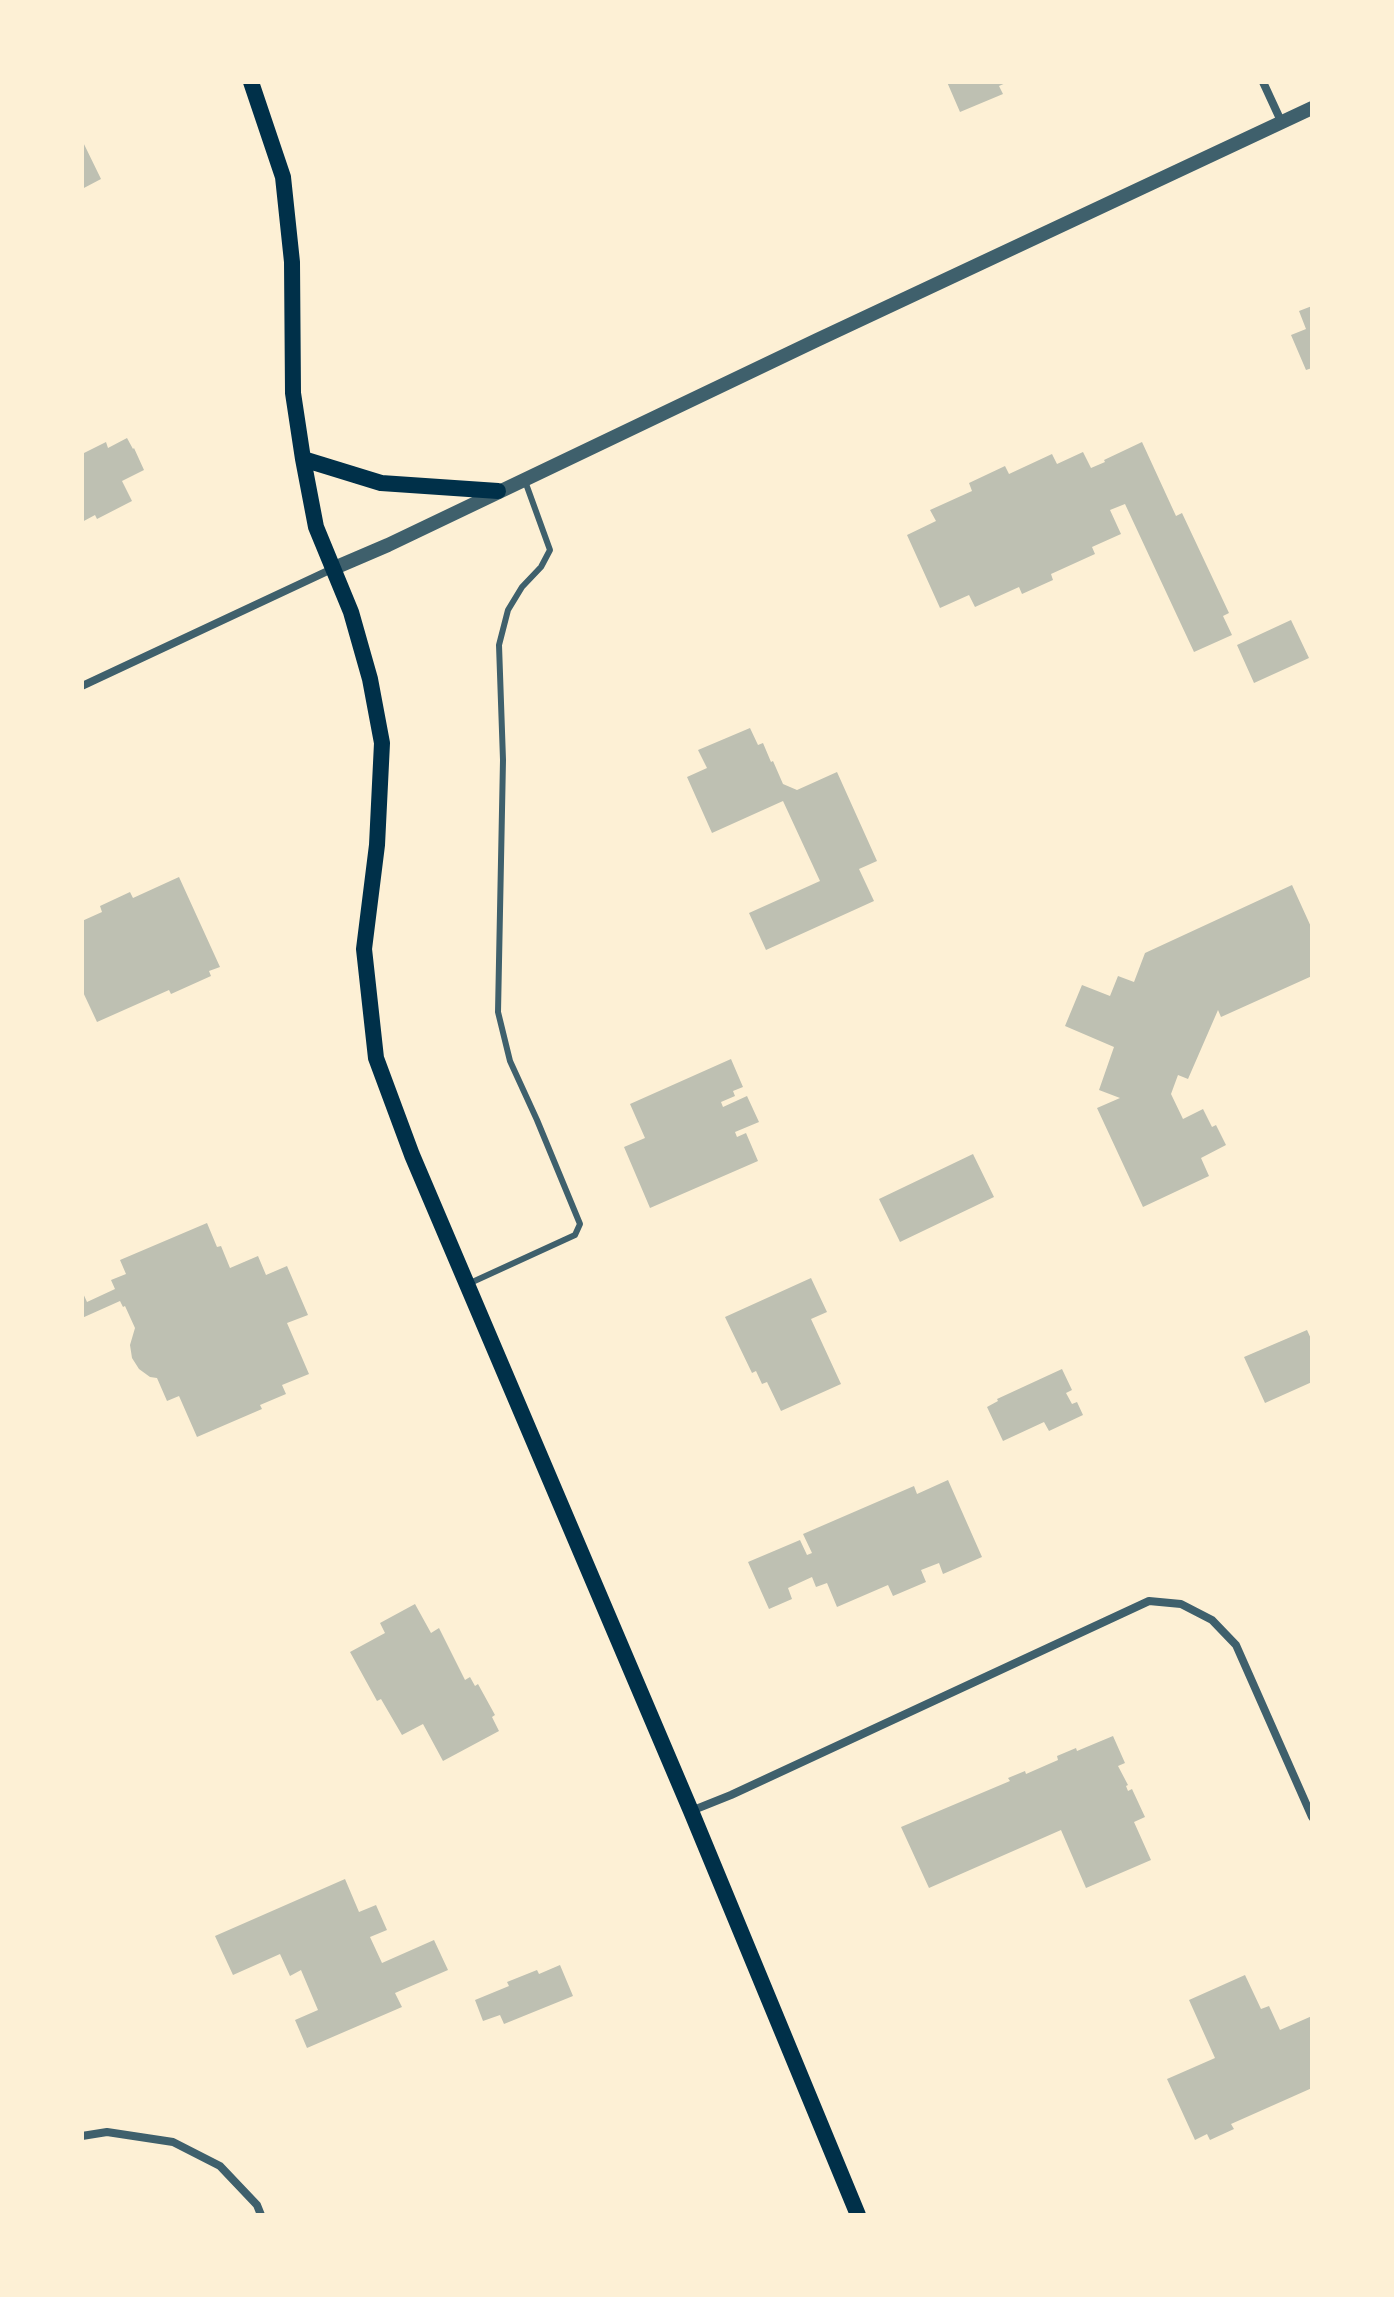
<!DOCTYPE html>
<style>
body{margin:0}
#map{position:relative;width:1394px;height:2297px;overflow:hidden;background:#fdf0d5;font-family:"Golos Text",sans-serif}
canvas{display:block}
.frame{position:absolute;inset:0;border:84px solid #fdf0d5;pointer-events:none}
</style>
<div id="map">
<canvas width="1394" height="2297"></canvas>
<div class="frame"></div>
</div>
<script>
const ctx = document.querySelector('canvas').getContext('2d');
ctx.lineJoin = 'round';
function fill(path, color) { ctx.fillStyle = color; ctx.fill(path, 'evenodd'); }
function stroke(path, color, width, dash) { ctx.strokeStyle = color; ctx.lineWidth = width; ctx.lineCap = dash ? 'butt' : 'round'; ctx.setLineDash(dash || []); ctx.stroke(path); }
fill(new Path2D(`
 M 947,82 L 1008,82 L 999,86 L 1003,94 L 960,112 Z
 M 82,140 L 101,179 L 82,189 Z
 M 1312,306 L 1312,368 L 1306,370 L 1291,335 L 1306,329 L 1299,311 Z
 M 127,438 L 133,449 L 134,448 L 144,470 L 122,481 L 132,501 L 97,519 L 95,515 L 82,522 L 82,454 L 106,442 L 108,448 Z
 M 1142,442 L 1176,516 L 1182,513 L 1229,613 L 1223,616 L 1232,635 L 1194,652 L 1125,504 L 1110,510 L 1121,534 L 1092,547 L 1095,554 L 1051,574 L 1053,580 L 1022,594 L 1019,587 L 975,607 L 969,595 L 940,608 L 907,535 L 936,521 L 930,510 L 972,491 L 969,483 L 1005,466 L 1009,474 L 1052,454 L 1057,464 L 1083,452 L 1091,468 L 1105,462 L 1104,460 Z
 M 1291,620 L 1309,658 L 1254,683 L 1237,645 Z
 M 750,728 L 758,745 L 763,743 L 771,762 L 773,761 L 783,784 L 797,790 L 837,772 L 877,861 L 859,869 L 874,901 L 766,950 L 749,913 L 820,881 L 783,801 L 712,833 L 687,777 L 707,768 L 698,750 Z
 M 179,877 L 220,967 L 209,971 L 211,976 L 171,994 L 169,990 L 97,1022 L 82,990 L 82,921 L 102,912 L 100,906 L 130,892 L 133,898 Z
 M 1292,885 L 1312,929 L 1312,976 L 1221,1017 L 1218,1010 L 1188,1079 L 1178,1075 L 1171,1094 L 1183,1119 L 1203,1109 L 1212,1127 L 1216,1125 L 1226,1145 L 1201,1158 L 1209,1176 L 1143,1207 L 1097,1108 L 1120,1098 L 1099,1090 L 1114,1047 L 1065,1026 L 1082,985 L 1110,996 L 1118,976 L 1134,982 L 1145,953 Z
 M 731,1059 L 743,1087 L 733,1091 L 735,1096 L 721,1102 L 723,1107 L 747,1096 L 759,1122 L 735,1132 L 737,1137 L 746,1133 L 758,1161 L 650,1208 L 624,1147 L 645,1138 L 630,1104 Z
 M 973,1154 L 994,1197 L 900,1242 L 879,1199 Z
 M 207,1223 L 217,1247 L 221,1246 L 230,1268 L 258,1256 L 266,1275 L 287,1266 L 308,1315 L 287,1323 L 309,1374 L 282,1385 L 286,1394 L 260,1405 L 262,1409 L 197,1437 L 179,1396 L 167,1401 L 157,1378 L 150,1377 L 139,1369 L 132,1358 L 130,1345 L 135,1328 L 125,1306 L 123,1307 L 120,1301 L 82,1318 L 82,1291 L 87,1302 L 115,1289 L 111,1280 L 126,1274 L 120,1260 Z
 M 811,1278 L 827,1312 L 811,1319 L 841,1384 L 781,1411 L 767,1382 L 762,1384 L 756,1371 L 752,1373 L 725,1317 Z
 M 1307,1330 L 1312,1341 L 1312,1382 L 1265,1403 L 1244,1357 Z
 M 1062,1369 L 1072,1390 L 1066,1393 L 1072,1404 L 1077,1402 L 1083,1415 L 1049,1431 L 1044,1422 L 1003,1441 L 987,1407 L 998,1401 L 997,1399 Z
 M 948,1480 L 982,1557 L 943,1574 L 939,1563 L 921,1570 L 926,1582 L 893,1596 L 888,1585 L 837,1607 L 827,1583 L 816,1587 L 812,1577 L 788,1588 L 792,1599 L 769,1609 L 748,1562 L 800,1540 L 807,1555 L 812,1553 L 803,1534 L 914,1486 L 917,1494 Z
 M 415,1604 L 431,1633 L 439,1628 L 465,1680 L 470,1677 L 475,1686 L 478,1684 L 495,1715 L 492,1717 L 499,1731 L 443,1761 L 423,1724 L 402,1735 L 381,1699 L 377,1701 L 350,1652 L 385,1633 L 380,1623 Z
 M 1113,1736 L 1125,1763 L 1118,1766 L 1128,1785 L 1126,1786 L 1128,1791 L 1132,1789 L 1145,1817 L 1134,1822 L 1151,1860 L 1086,1888 L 1061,1830 L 929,1888 L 901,1827 L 1010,1781 L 1008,1778 L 1025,1771 L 1026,1774 L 1058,1760 L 1057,1756 L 1076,1748 L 1077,1751 Z
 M 345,1879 L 359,1912 L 376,1905 L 387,1930 L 370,1937 L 382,1963 L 434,1940 L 448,1970 L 395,1993 L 402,2007 L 307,2048 L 295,2020 L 318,2010 L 301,1970 L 290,1976 L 280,1954 L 233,1975 L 215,1936 Z
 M 560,1965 L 573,1996 L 504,2024 L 500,2015 L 483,2021 L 475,2000 L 509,1986 L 507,1982 L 537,1970 L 539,1974 Z
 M 1245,1975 L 1261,2009 L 1269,2006 L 1280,2030 L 1312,2016 L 1312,2088 L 1231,2124 L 1234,2129 L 1210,2140 L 1207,2134 L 1195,2140 L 1167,2079 L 1215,2058 L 1189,2000 Z`), '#bec0b2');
stroke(new Path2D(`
 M 468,1284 L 575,1235 L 580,1224 L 537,1120 L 510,1061 L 498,1012 L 503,760 L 499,645 L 508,610 L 522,587 L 541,567 L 550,550 L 525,481`), '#3f606c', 6);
stroke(new Path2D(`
 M 1263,82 L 1281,121
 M 82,686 L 332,569
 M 691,1811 L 731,1795 L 1149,1601 L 1181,1604 L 1212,1620 L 1236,1645 L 1312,1817
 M 82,2136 L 107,2132 L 173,2142 L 220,2166 L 257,2205 L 261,2215`), '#3f606c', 8);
stroke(new Path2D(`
 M 332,569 L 388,545 L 817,340 L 1312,108`), '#3f606c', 14);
stroke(new Path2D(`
 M 251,82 L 283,177 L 292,262 L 293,393 L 303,459 L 316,527 L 351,612 L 370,679 L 382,743 L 377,845 L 364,949 L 376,1058 L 412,1155 L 691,1811 L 858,2215
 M 303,459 L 381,483 L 498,491`), '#003049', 16);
</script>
